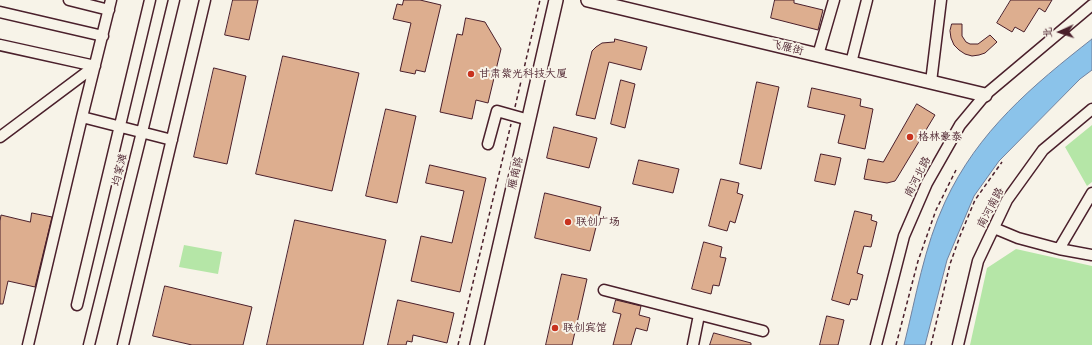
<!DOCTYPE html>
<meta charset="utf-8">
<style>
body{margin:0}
#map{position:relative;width:1092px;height:345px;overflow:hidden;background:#f7f3e8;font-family:"Balsamiq Sans","LXGW WenKai TC",sans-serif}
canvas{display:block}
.north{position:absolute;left:1040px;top:12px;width:40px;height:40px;-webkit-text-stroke:3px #f7f3e8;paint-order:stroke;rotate:267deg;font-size:11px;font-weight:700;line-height:16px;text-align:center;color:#4a1f2b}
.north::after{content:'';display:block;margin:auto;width:14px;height:18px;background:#4a1f2b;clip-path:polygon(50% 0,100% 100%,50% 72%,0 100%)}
</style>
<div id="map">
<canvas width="1092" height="345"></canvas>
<div class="north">北</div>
</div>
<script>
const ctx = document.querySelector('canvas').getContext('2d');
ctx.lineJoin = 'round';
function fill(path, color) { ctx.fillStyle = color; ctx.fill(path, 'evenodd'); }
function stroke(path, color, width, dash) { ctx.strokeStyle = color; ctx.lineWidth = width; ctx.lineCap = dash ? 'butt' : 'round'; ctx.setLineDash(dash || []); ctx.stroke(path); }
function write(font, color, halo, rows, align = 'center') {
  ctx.font = font + ' "Balsamiq Sans","LXGW WenKai TC",sans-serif'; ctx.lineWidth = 4; ctx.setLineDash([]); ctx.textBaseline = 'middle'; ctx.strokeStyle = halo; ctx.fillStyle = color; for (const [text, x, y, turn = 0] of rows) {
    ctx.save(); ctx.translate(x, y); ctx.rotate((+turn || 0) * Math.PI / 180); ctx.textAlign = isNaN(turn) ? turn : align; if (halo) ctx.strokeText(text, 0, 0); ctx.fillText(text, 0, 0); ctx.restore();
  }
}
fill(new Path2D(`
 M 1092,125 L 1092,182 L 1087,186 L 1065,147 Z
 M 184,245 L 222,252 L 218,274 L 179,267 Z
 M 1016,249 L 1092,266 L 1092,345 L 970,345 L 987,268 Z`), '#b5e6a7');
const water = new Path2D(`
 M 1092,39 L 1092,70 L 1080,79 L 999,161 L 974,196 L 947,260 L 925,345 L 904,345 C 916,297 924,247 945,202 C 978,131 1032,86 1092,39 Z`);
fill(water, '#8bc3ea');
stroke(water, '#71819e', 1);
const building = new Path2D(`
 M 233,0 L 258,0 L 249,40 L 225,35 Z
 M 404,0 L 420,0 L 441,5 L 425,72 L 416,70 L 415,74 L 400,71 L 411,23 L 393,19 L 397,4 L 402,5 Z
 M 775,0 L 794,0 L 794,3 L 823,10 L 818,30 L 771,18 Z
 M 1011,0 L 1052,0 L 1045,12 L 1039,8 L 1024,32 L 1015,27 L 1012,32 L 997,23 Z
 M 466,18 L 485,22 L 501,49 L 488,103 L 476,100 L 472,119 L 440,112 L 457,34 L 462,35 Z
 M 952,24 L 962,24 L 962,36 L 966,42 L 970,44 L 978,44 L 990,35 L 997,42 L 985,53 L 979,55 L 972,56 L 965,54 L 959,50 L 954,45 L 951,38 L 950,31 Z
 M 615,39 L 647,47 L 641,70 L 609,62 L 595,119 L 576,115 L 592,51 L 596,47 L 602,43 L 614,42 Z
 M 283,56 L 359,73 L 332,191 L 256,174 Z
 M 214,68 L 246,76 L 227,164 L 194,157 Z
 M 621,80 L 635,84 L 625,128 L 611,124 Z
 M 757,82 L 779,87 L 761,169 L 740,164 Z
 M 812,88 L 861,99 L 860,106 L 873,109 L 865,149 L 838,143 L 845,115 L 808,107 Z
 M 917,104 L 935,115 L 897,178 L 895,181 L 887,183 L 864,179 L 868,159 L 883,162 Z
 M 386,109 L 416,116 L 397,203 L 366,196 Z
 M 554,127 L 597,138 L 589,168 L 547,158 Z
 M 821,154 L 841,158 L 835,185 L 815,181 Z
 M 639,160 L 679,169 L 673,193 L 633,184 Z
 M 430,165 L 486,178 L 460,292 L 411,281 L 421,236 L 452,243 L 464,191 L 426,183 Z
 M 721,179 L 739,183 L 737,193 L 743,195 L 735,223 L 730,221 L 727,231 L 709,226 Z
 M 545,193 L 601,207 L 590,251 L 535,238 Z
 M 855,211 L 872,215 L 871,220 L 877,222 L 871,247 L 864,246 L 857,273 L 863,275 L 857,300 L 851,299 L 849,305 L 832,300 Z
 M 32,213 L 52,217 L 35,287 L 8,281 L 3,304 L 0,304 L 0,221 L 1,215 L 30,222 Z
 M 295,220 L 386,240 L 363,345 L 267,345 Z
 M 704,242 L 722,247 L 720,257 L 726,258 L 719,286 L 713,285 L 711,294 L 692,289 Z
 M 562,274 L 587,279 L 572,345 L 546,345 Z
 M 165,286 L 252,307 L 243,345 L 192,345 L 153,336 Z
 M 398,300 L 454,313 L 447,343 L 413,335 L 412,342 L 407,341 L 406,345 L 388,345 Z
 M 616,300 L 641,306 L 639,315 L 650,318 L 647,331 L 636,328 L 631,345 L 613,345 L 621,314 L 613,312 Z
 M 827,316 L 844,320 L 838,345 L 820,345 Z
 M 714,333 L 751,343 L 751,345 L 710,345 Z`);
fill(building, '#ddae8f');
stroke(building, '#4a1f2b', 1);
const minor = new Path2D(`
 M 69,0 L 109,10
 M 0,12 L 103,36
 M 0,45 L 95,66
 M 818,55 L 834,0
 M 851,63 L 867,0
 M 931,82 L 941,0
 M 82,117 L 172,140
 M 0,137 L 95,66
 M 488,144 L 497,111 L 529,120
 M 994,228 L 1018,238 L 1059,249 L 1092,255
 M 1059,249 L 1092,193
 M 604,290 L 763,331
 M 77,305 L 150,0
 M 28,345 L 82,117 L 111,0
 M 89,345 L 142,132 L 174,0
 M 123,345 L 205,0
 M 693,345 L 699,315
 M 876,345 L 904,236 L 927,183 L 960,125 L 985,95 L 1092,5
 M 958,345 L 978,261 L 1007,200 L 1043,150 L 1092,109`);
const major = new Path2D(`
 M 588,0 L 985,95
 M 477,345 L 556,0`);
stroke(minor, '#4a1f2b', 13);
stroke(major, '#4a1f2b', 16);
stroke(new Path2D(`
 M 515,107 L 540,0
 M 458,345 L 511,124
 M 896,345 L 918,261 L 936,210 L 956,170
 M 931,345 L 950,264 L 960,236 L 975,200 L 1002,162`), '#4a1f2b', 1.5, [4, 3]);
stroke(minor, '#f7f3e8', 10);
stroke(major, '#f7f3e8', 13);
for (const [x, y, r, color] of [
 [471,74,4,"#c8321e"],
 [910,137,4,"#c8321e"],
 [568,222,4,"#c8321e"],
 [555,328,4,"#c8321e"]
]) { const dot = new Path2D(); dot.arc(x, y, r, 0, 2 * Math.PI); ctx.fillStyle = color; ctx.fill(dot); stroke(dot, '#f7f3e8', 1.5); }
write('11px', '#4a1f2b', '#f7f3e8', [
 ["飞雁街",787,48,14],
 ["均家滩",120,170,-76],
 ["雁南路",516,173,-77],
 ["南河北路",918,177,-63],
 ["南河南路",991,208,-62]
]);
write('11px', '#4a1f2b', '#f7f3e8', [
 ["甘肃紫光科技大厦",479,74],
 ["格林豪泰",918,137],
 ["联创广场",576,222],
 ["联创宾馆",563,328]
], 'left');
</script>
